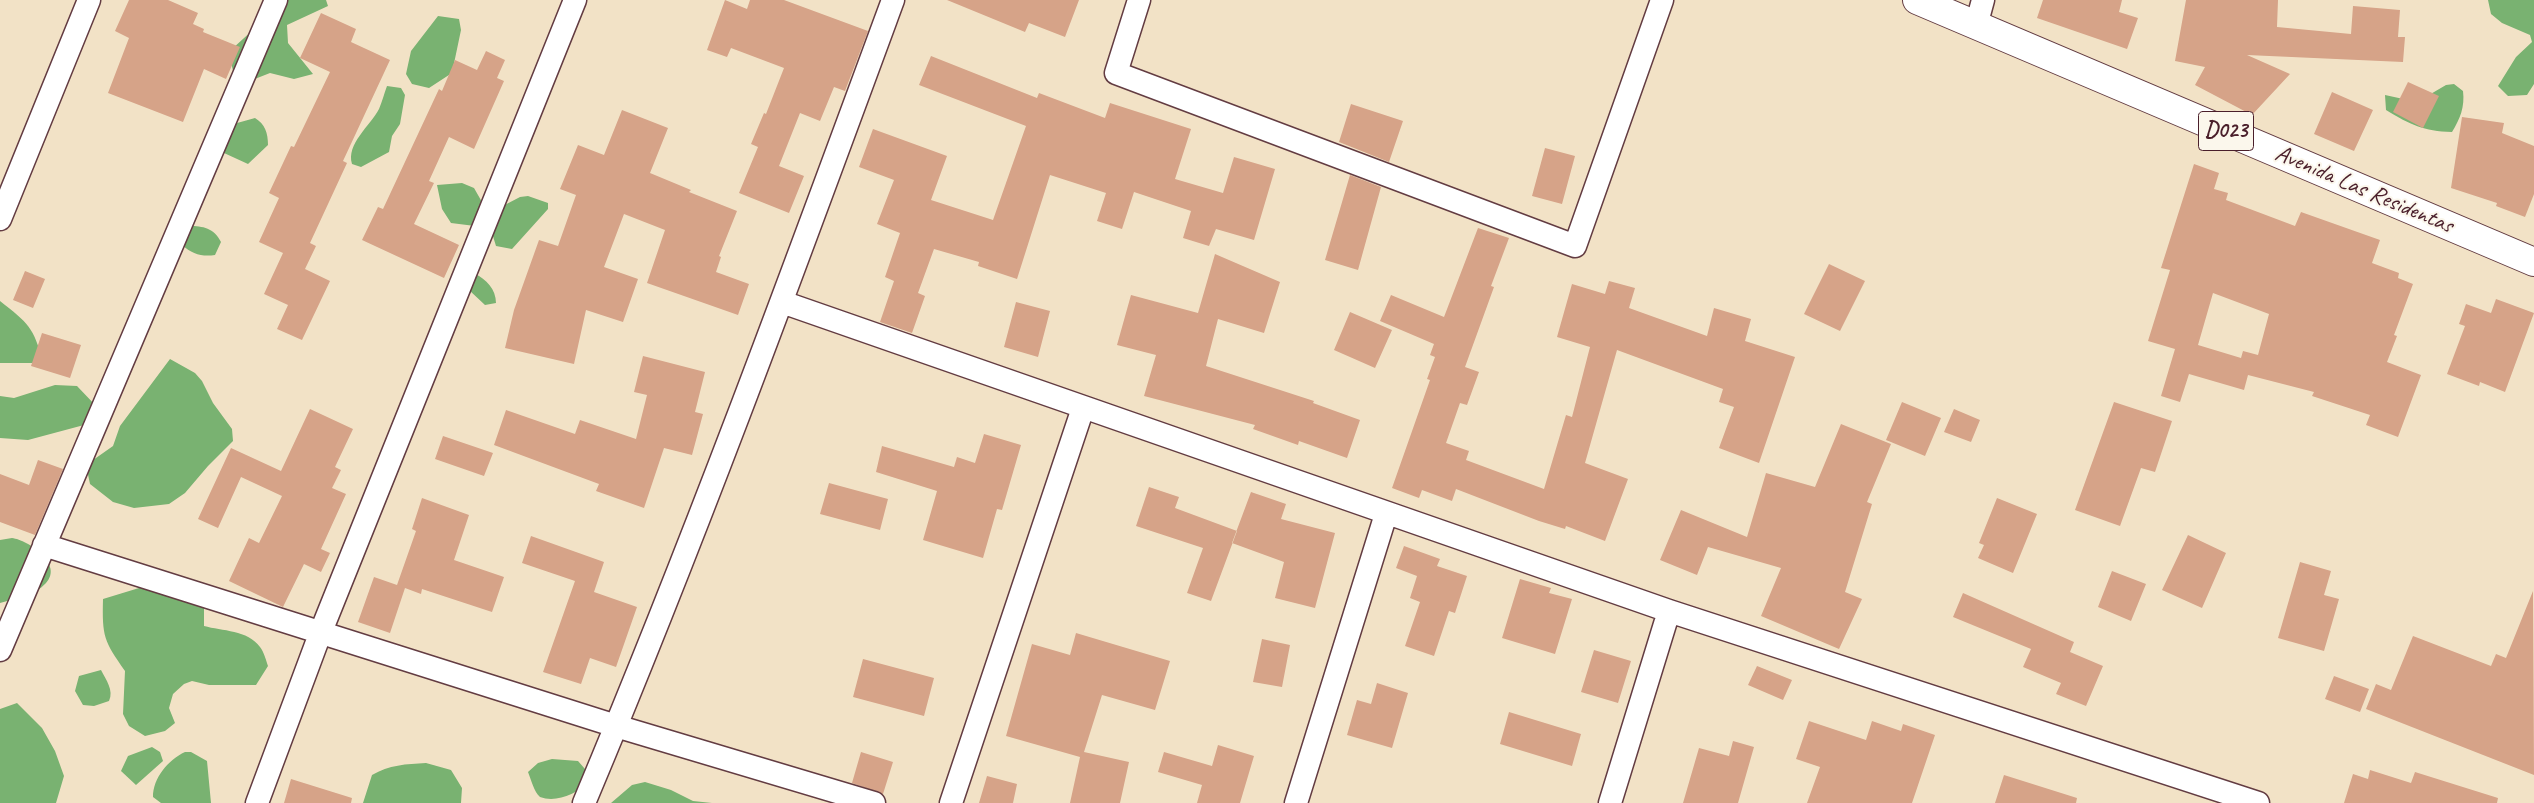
<!DOCTYPE html>
<style>
body{margin:0}
canvas{display:block;background:#f2e2c6}
</style>
<canvas width="2534" height="803"></canvas>
<script>
const ctx = document.querySelector('canvas').getContext('2d');
ctx.lineJoin = 'round';
function fill(path, color) { ctx.fillStyle = color; ctx.fill(path, 'evenodd'); }
function stroke(path, color, width, dash) { ctx.strokeStyle = color; ctx.lineWidth = width; ctx.lineCap = dash ? 'butt' : 'round'; ctx.setLineDash(dash || []); ctx.stroke(path); }
function write(font, color, halo, rows, align = 'center') {
  ctx.font = font + ' Caveat,sans-serif'; ctx.lineWidth = 4; ctx.setLineDash([]); ctx.textBaseline = 'middle'; ctx.strokeStyle = halo; ctx.fillStyle = color; for (const [text, x, y, turn = 0] of rows) {
    ctx.save(); ctx.translate(x, y); ctx.rotate((+turn || 0) * Math.PI / 180); ctx.textAlign = isNaN(turn) ? turn : align; if (halo) ctx.strokeText(text, 0, 0); ctx.fillText(text, 0, 0); ctx.restore();
  }
}
fill(new Path2D(`
 M 271,0 L 326,0 L 328,6 L 287,25 L 288,43 L 313,74 L 294,79 L 270,73 L 237,86 L 230,59 L 232,49 L 255,28 Z
 M 2488,0 L 2534,0 L 2534,84 L 2527,95 L 2508,96 L 2498,86 L 2516,57 L 2532,42 L 2530,35 L 2502,23 L 2491,14 Z
 M 438,16 L 459,19 L 461,30 L 452,73 L 429,88 L 412,84 L 406,74 L 411,51 Z
 M 2454,84 L 2463,91 C 2465,107 2460,119 2452,132 C 2423,131 2411,125 2386,110 L 2385,95 L 2417,102 L 2446,85 Z
 M 387,86 L 401,88 L 405,95 L 400,124 L 392,136 L 389,152 L 361,167 L 352,164 C 346,144 370,126 379,109 C 382,102 384,94 387,86 Z
 M 255,118 C 265,124 268,133 268,145 L 248,164 L 224,153 L 220,146 L 230,125 Z
 M 462,183 L 474,188 L 482,202 L 475,226 L 451,223 L 442,209 L 437,185 Z
 M 528,196 L 548,203 L 548,209 L 512,249 L 496,246 L 492,233 L 497,209 L 520,197 Z
 M 189,226 C 203,226 214,228 221,242 L 215,255 C 202,257 192,254 182,245 Z
 M 475,274 C 486,279 496,289 496,303 L 485,305 L 469,290 Z
 M 0,301 C 28,323 34,327 43,363 L 0,363 Z
 M 170,359 L 195,373 L 202,381 L 213,403 L 232,429 L 233,441 L 208,466 L 185,493 L 169,504 L 134,508 L 113,502 L 90,484 L 86,465 L 113,446 L 120,426 Z
 M 55,385 L 77,386 L 97,407 L 84,425 L 28,440 L 0,438 L 0,396 L 14,398 Z
 M 12,538 C 28,540 64,564 46,583 C 34,596 17,598 0,603 L 0,540 Z
 M 162,581 L 204,599 L 204,626 C 222,631 248,630 260,647 C 264,652 266,660 268,666 L 256,685 L 209,685 L 192,681 L 184,684 L 173,694 L 169,708 L 175,723 L 165,731 L 145,736 L 129,726 L 123,714 L 125,671 C 104,641 102,637 103,599 Z
 M 101,670 C 106,680 114,690 109,701 L 94,706 L 83,705 L 75,691 L 79,676 Z
 M 17,703 L 42,728 L 55,751 L 64,776 L 56,803 L 0,803 L 0,709 Z
 M 152,747 L 160,752 L 163,761 L 136,785 L 121,771 L 128,756 Z
 M 185,752 L 191,752 L 207,761 L 211,803 L 161,803 L 153,797 C 153,778 168,760 185,752 Z
 M 552,759 L 578,761 L 585,769 L 588,782 C 577,794 556,803 540,797 C 534,792 531,779 528,772 L 538,763 Z
 M 426,763 L 451,770 L 462,788 L 461,803 L 363,803 L 372,775 C 389,765 406,764 426,763 Z
 M 645,782 L 671,790 L 693,801 L 712,803 L 611,803 L 632,785 Z`), '#79b271');
fill(new Path2D(`
 M 129,0 L 168,0 L 198,13 L 193,24 L 204,29 L 203,32 L 240,47 L 226,79 L 204,69 L 183,122 L 108,93 L 129,38 L 115,31 Z
 M 725,0 L 747,9 L 750,0 L 784,0 L 868,31 L 845,91 L 834,87 L 820,121 L 800,113 L 779,166 L 804,176 L 789,213 L 739,193 L 758,147 L 751,144 L 764,113 L 766,114 L 784,68 L 731,48 L 727,57 L 707,50 Z
 M 947,0 L 1079,0 L 1065,37 L 1029,23 L 1025,32 Z
 M 2043,0 L 2122,0 L 2119,12 L 2138,18 L 2127,49 L 2037,18 Z
 M 2186,0 L 2278,0 L 2277,27 L 2351,34 L 2353,6 L 2400,10 L 2398,37 L 2405,37 L 2403,62 L 2247,55 L 2290,74 L 2252,115 L 2195,85 L 2205,67 L 2175,61 Z
 M 321,13 L 356,29 L 351,42 L 390,60 L 343,161 L 347,163 L 310,243 L 316,246 L 305,269 L 330,281 L 302,340 L 277,329 L 288,305 L 264,294 L 283,253 L 259,242 L 279,198 L 269,193 L 291,146 L 294,147 L 330,72 L 300,58 Z
 M 486,51 L 505,60 L 497,78 L 504,81 L 474,149 L 449,137 L 429,181 L 434,183 L 414,224 L 459,245 L 444,278 L 362,240 L 378,207 L 383,209 L 439,89 L 442,91 L 455,60 L 477,70 Z
 M 931,56 L 1037,98 L 1039,93 L 1105,118 L 1110,103 L 1191,129 L 1175,179 L 1223,193 L 1234,157 L 1275,169 L 1254,240 L 1216,229 L 1209,246 L 1183,238 L 1191,211 L 1134,192 L 1122,229 L 1097,221 L 1106,193 L 1050,175 L 1017,279 L 978,266 L 979,262 L 934,249 L 918,293 L 925,296 L 912,333 L 880,322 L 894,281 L 885,277 L 900,233 L 877,224 L 894,180 L 859,167 L 873,129 L 947,156 L 931,200 L 993,220 L 1026,126 L 919,85 Z
 M 2408,82 L 2439,96 L 2423,128 L 2393,112 Z
 M 2332,92 L 2373,110 L 2354,151 L 2314,134 Z
 M 1351,104 L 1403,121 L 1389,162 L 1339,142 Z
 M 622,110 L 668,128 L 650,173 L 691,190 L 689,192 L 737,211 L 719,256 L 721,257 L 716,272 L 749,284 L 738,315 L 647,283 L 665,230 L 624,214 L 604,267 L 638,279 L 623,322 L 586,310 L 574,364 L 505,348 L 514,310 L 539,240 L 558,246 L 576,195 L 560,189 L 578,145 L 604,155 Z
 M 2462,117 L 2504,123 L 2502,133 L 2534,146 L 2534,194 L 2525,217 L 2496,206 L 2497,203 L 2451,188 Z
 M 1545,148 L 1575,156 L 1562,204 L 1532,196 Z
 M 2194,164 L 2219,173 L 2214,189 L 2228,193 L 2226,200 L 2295,226 L 2301,212 L 2380,240 L 2372,263 L 2399,273 L 2398,278 L 2413,284 L 2394,335 L 2397,336 L 2387,362 L 2421,375 L 2398,437 L 2366,425 L 2370,415 L 2312,396 L 2314,392 L 2248,375 L 2244,390 L 2189,374 L 2180,402 L 2161,396 L 2175,349 L 2148,341 L 2170,270 L 2161,268 ZM 2213,293 L 2269,314 L 2258,355 L 2243,351 L 2241,358 L 2198,345 Z
 M 1350,175 L 1381,187 L 1358,270 L 1325,260 Z
 M 1478,228 L 1509,238 L 1491,286 L 1494,287 L 1465,367 L 1479,372 L 1467,405 L 1460,403 L 1446,443 L 1469,451 L 1466,460 L 1544,489 L 1566,415 L 1572,417 L 1590,347 L 1557,337 L 1572,284 L 1605,294 L 1609,281 L 1635,288 L 1629,308 L 1707,336 L 1714,308 L 1751,319 L 1745,341 L 1795,357 L 1759,463 L 1719,448 L 1734,407 L 1719,402 L 1723,389 L 1617,350 L 1585,463 L 1628,479 L 1605,541 L 1566,526 L 1565,529 L 1539,521 L 1456,489 L 1452,501 L 1422,490 L 1419,498 L 1392,488 L 1430,380 L 1427,379 L 1435,357 L 1430,355 L 1434,344 L 1380,321 L 1391,295 L 1444,317 Z
 M 1215,254 L 1280,282 L 1264,333 L 1218,319 L 1206,366 L 1314,401 L 1313,403 L 1360,420 L 1347,458 L 1299,441 L 1298,445 L 1253,429 L 1255,425 L 1144,396 L 1156,355 L 1117,345 L 1131,295 L 1198,313 Z
 M 1829,264 L 1865,281 L 1840,331 L 1804,314 Z
 M 25,271 L 45,279 L 33,308 L 13,300 Z
 M 2496,299 L 2534,313 L 2505,392 L 2480,382 L 2479,386 L 2447,374 L 2465,326 L 2459,324 L 2466,304 L 2491,313 Z
 M 1016,302 L 1050,311 L 1038,357 L 1004,347 Z
 M 1350,312 L 1392,330 L 1375,368 L 1334,350 Z
 M 42,333 L 81,345 L 70,378 L 31,366 Z
 M 643,356 L 705,372 L 695,412 L 703,414 L 692,455 L 664,448 L 644,508 L 596,491 L 599,484 L 494,445 L 506,410 L 575,434 L 580,420 L 636,439 L 647,395 L 634,392 Z
 M 1902,402 L 1941,418 L 1925,456 L 1886,440 Z
 M 2114,402 L 2172,421 L 2155,472 L 2141,468 L 2120,526 L 2075,510 Z
 M 310,409 L 353,429 L 335,467 L 341,470 L 332,488 L 346,494 L 321,549 L 330,553 L 321,572 L 304,564 L 283,607 L 229,581 L 249,538 L 259,543 L 282,496 L 241,477 L 218,528 L 198,519 L 231,448 L 281,471 Z
 M 1954,409 L 1980,420 L 1971,442 L 1944,432 Z
 M 1841,424 L 1891,444 L 1867,502 L 1872,504 L 1845,592 L 1862,599 L 1839,649 L 1761,616 L 1781,568 L 1708,547 L 1697,575 L 1660,560 L 1681,510 L 1747,537 L 1766,473 L 1815,487 Z
 M 984,434 L 1021,445 L 1002,510 L 997,509 L 983,558 L 923,540 L 937,491 L 876,472 L 882,446 L 954,467 L 957,457 L 975,463 Z
 M 443,436 L 493,453 L 484,476 L 435,459 Z
 M 38,460 L 63,469 L 35,535 L 0,522 L 0,474 L 29,485 Z
 M 829,483 L 888,499 L 880,530 L 820,514 Z
 M 1149,487 L 1179,497 L 1175,508 L 1237,531 L 1211,601 L 1187,593 L 1203,548 L 1136,526 Z
 M 1251,492 L 1286,504 L 1281,519 L 1335,533 L 1315,608 L 1275,598 L 1284,562 L 1232,543 Z
 M 422,498 L 469,515 L 454,560 L 504,577 L 492,612 L 422,589 L 421,594 L 405,588 L 390,633 L 358,622 L 374,577 L 397,585 L 416,531 L 412,529 Z
 M 1997,498 L 2037,514 L 2013,573 L 1978,558 L 1984,545 L 1979,543 Z
 M 2188,535 L 2226,553 L 2202,608 L 2162,590 Z
 M 531,536 L 604,562 L 594,592 L 637,607 L 616,667 L 590,658 L 581,684 L 543,672 L 575,581 L 522,563 Z
 M 1404,546 L 1440,559 L 1437,566 L 1467,576 L 1455,613 L 1449,611 L 1434,656 L 1405,646 L 1420,602 L 1410,598 L 1417,576 L 1396,568 Z
 M 2300,562 L 2331,571 L 2324,595 L 2339,599 L 2324,651 L 2278,638 Z
 M 2112,571 L 2146,584 L 2131,621 L 2098,607 Z
 M 1520,579 L 1551,588 L 1549,593 L 1572,599 L 1555,654 L 1502,638 Z
 M 2533,591 L 2534,775 L 2366,709 L 2376,684 L 2391,690 L 2413,636 L 2491,666 L 2496,654 L 2506,658 Z
 M 1963,593 L 2074,642 L 2070,652 L 2103,666 L 2086,706 L 2056,694 L 2061,683 L 2023,667 L 2031,649 L 1953,617 Z
 M 1076,633 L 1170,661 L 1155,710 L 1102,695 L 1084,752 L 1129,762 L 1120,803 L 1070,803 L 1080,757 L 1006,736 L 1032,644 L 1070,655 Z
 M 1262,639 L 1290,645 L 1282,687 L 1253,682 Z
 M 1594,650 L 1631,661 L 1618,703 L 1581,692 Z
 M 863,659 L 934,678 L 924,716 L 853,697 Z
 M 1757,666 L 1792,680 L 1783,700 L 1748,685 Z
 M 2334,676 L 2369,689 L 2360,712 L 2325,699 Z
 M 1377,683 L 1408,693 L 1392,748 L 1347,735 L 1357,700 L 1371,704 Z
 M 1509,712 L 1581,734 L 1572,766 L 1500,744 Z
 M 1809,721 L 1866,740 L 1872,721 L 1901,731 L 1903,724 L 1935,735 L 1912,803 L 1807,803 L 1820,767 L 1796,759 Z
 M 1733,741 L 1754,747 L 1738,803 L 1683,803 L 1699,748 L 1729,756 Z
 M 1218,745 L 1254,756 L 1240,803 L 1197,803 L 1202,785 L 1158,772 L 1164,752 L 1212,766 Z
 M 861,752 L 893,762 L 883,794 L 852,783 Z
 M 2370,770 L 2411,783 L 2415,772 L 2498,798 L 2497,803 L 2344,803 L 2353,774 L 2368,779 Z
 M 2004,775 L 2077,798 L 2076,803 L 1995,803 Z
 M 987,776 L 1017,784 L 1013,803 L 979,803 Z
 M 291,779 L 352,798 L 351,803 L 284,803 Z`), '#d6a388');
const street = new Path2D(`
 M 1139,0 L 1116,73 L 1575,246 L 1662,0
 M 1976,26 L 1983,0
 M 0,219 L 89,0
 M 782,302 L 1669,611 L 2258,803
 M 44,545 L 616,726 L 874,803
 M 0,650 L 276,0
 M 257,803 L 320,634 L 575,0
 M 584,803 C 695,539 794,269 893,0
 M 951,803 L 1083,408
 M 1296,803 L 1386,514
 M 1610,803 L 1669,611`);
const primary = new Path2D(`
 M 1917,0 L 2534,262`);
stroke(street, '#633c42', 25);
stroke(primary, '#633c42', 30);
stroke(street, '#fff', 22);
stroke(primary, '#fff', 28);
for (const [x, y, w] of [
 [2226,131,55]
]) { const box = new Path2D(); box.roundRect(x - w / 2, y - 19.5, w, 39, 4); ctx.fillStyle = '#fbf7ec'; ctx.fill(box); stroke(box, '#4a1f2b', 1); }
write('bold 22px', '#4a1f2b', null, [
 ["D023",2226,131]
]);
write('24px', '#4a1f2b', '#fbf7ec', [
 ["Avenida Las Residentas",2364,190,23]
]);
</script>
